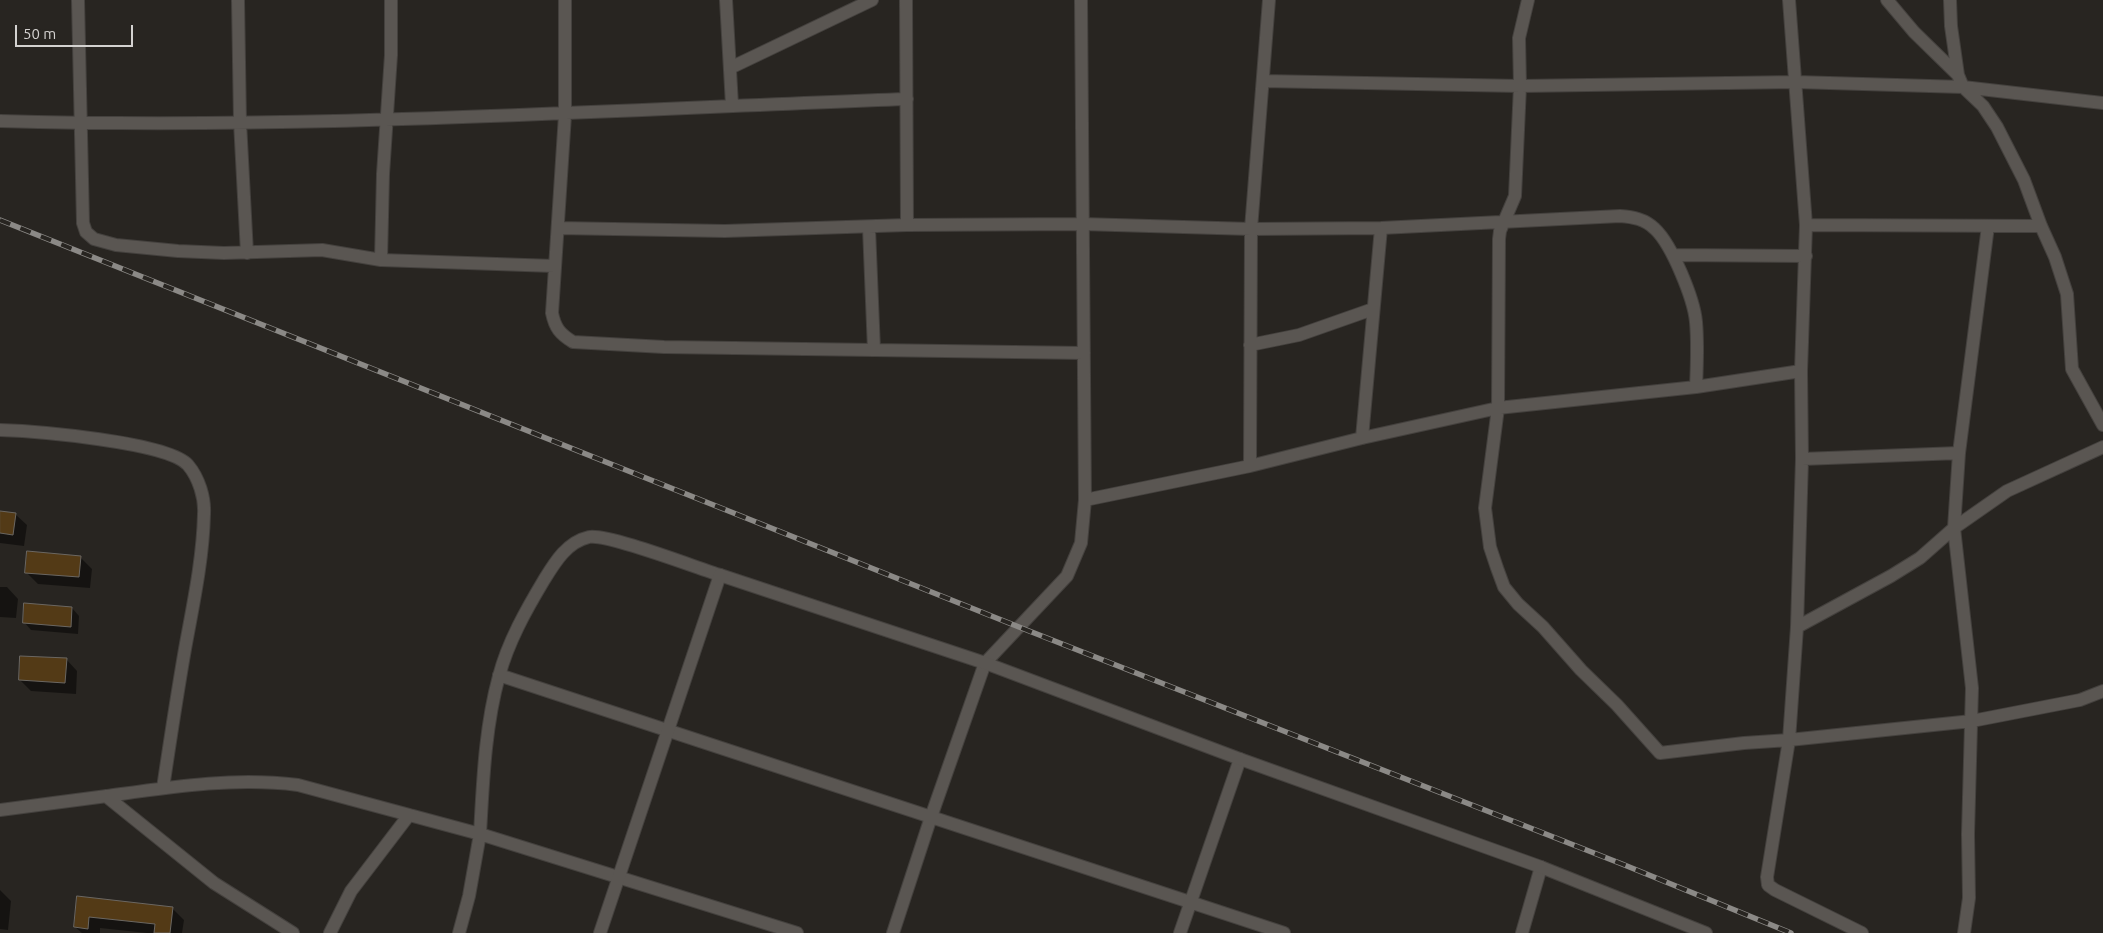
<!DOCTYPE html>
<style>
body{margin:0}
#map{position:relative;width:2103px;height:933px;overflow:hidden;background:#282521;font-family:Ubuntu,sans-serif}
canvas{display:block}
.scale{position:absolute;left:15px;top:25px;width:118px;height:22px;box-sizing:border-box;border:2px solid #d4d2d0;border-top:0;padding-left:6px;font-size:15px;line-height:18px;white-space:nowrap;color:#d4d2d0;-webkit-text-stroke:4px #282521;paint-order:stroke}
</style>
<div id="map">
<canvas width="2103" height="933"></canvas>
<div class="scale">50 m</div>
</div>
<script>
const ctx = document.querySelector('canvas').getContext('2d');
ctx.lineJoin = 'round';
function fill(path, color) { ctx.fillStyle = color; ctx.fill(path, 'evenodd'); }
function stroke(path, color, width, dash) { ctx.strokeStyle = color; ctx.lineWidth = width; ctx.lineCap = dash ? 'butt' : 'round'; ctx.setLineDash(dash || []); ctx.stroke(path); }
fill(new Path2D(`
 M 0,512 L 15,514 L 27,525 L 24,546 L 0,543 Z
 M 80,557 L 92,569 L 90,588 L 38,584 L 26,572 Z
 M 0,587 L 7,587 L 18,599 L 16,618 L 0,617 Z
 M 72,608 L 79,616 L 78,634 L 31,630 L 24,622 Z
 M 66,659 L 77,671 L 76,694 L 31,691 L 20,680 Z
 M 0,890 L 11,901 L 8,930 L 0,929 Z
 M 78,898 L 172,908 L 184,920 L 182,933 L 147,933 L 100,928 L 100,933 L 82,933 L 75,927 Z`), '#0007');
const building = new Path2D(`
 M 0,511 L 16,513 L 13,535 L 0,533 Z
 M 27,551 L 81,556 L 79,577 L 25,573 Z
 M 24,603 L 72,607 L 71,627 L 23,623 Z
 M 20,656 L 67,658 L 65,683 L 19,680 Z
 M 77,896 L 173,907 L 170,933 L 154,933 L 155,924 L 89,917 L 88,929 L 74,927 Z`);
fill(building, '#533a16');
stroke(building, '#6b6762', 1);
const minor = new Path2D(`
 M 78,0 L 83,223 L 86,232 L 94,239 L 116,245 L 178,251 L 224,253 L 322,250 L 381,260 L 554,266
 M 238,0 L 240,122 L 247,253
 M 565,0 L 565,115 L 552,313 C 555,328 560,334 573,342 L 664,347 L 1084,353
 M 726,0 L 732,105
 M 906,0 L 907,225
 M 1528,0 L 1519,38 L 1520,86 L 1515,196 L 1500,231 L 1499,239 L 1498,408 L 1485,508 L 1490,547 L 1497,568 L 1504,587 L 1518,604 L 1543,627 L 1581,670 L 1617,705 L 1660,753 L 1744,743 L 1789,740 L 1972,721 L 2080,700 L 2103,691
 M 1789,0 L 1806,225 L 1801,371 L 1802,459 L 1797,627 L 1789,740 L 1767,877 L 1768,885 L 1775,890 L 1862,933
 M 1887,0 L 1914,32 L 1958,75
 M 1950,0 L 1951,26 L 1958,75 L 1963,87 L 1983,106 L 1997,127 L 2024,180 L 2041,226 L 2055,257 L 2067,294 L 2072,369 L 2103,425
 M 730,68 L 872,0
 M 1263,81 L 1520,86 L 1796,82 L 1963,87 L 2103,103
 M 0,121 C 302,130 605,110 907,99
 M 1806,225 L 2041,226
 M 558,228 L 725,231 L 907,225 L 1082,224 L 1251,229 L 1381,228 L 1620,216 C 1633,217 1645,219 1655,229 C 1672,245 1694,299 1696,322 C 1698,344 1697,366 1696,387
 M 869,228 L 874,350
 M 1673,255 L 1806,256
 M 381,260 L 383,174 L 391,55 L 391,0
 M 1250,345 L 1299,335 L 1373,309
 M 0,430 C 34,431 168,442 188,465 C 199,478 205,498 204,514 C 203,559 193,605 185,649 C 177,695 170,741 163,788
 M 1362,438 L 1381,228
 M 1802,459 L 1959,453
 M 1250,466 L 1251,229 L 1269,0
 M 1085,500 L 1250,466 L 1362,438 L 1498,408 L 1696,387 L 1801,371
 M 1797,627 L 1891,576 L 1920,558 L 1954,528 L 2007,491 L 2103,447
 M 499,675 L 1284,933
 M 106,796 L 214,883 L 293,933
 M 0,810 C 36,805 71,801 107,796 C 171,787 233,777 298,785 L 480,834 C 483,781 485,727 499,676 C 508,642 526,610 544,580 C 555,562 567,542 589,537 C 607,533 697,568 720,575
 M 330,933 L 351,891 L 409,815
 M 459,933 L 469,896 L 480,834 L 797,933
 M 893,933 L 931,817 L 985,663 L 1067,576 L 1081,543 L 1085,500 L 1081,0
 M 1180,933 L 1240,759
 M 1522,933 L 1541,867
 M 1964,933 L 1969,898 L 1968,834 L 1972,688 L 1954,528 L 1959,453 L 1988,226`);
const secondary = new Path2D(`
 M 600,933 L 720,575 L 985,663 L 1240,759 L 1541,867 L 1706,933`);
stroke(minor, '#44413e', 14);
stroke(secondary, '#44413e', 14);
stroke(minor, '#5a5652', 12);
stroke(secondary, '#5a5652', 12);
const rail = new Path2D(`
 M 0,220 L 1019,627 L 1622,864 L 1791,933`);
stroke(rail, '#8b8986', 5.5);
stroke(rail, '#282521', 4, [11]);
</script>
